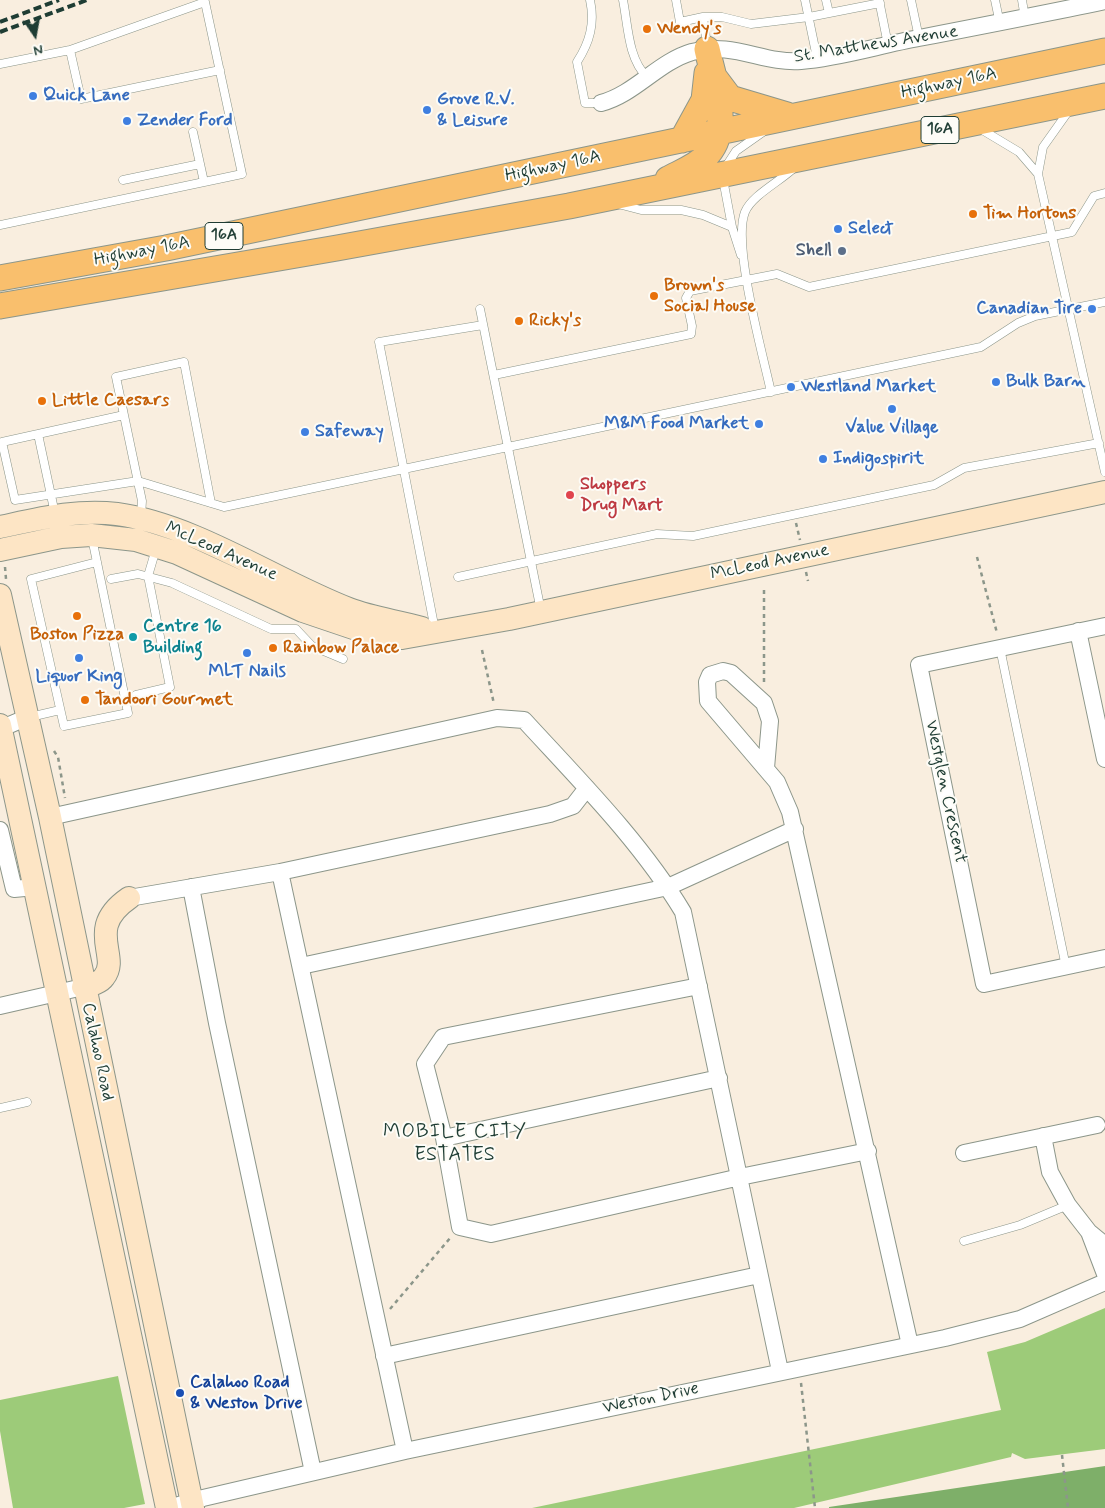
<!DOCTYPE html>
<style>
body{margin:0}
#map{position:relative;width:1105px;height:1508px;overflow:hidden;background:#f9eedf;font-family:Mynerve,sans-serif}
canvas{display:block}
.north{position:absolute;left:10px;top:10px;width:50px;height:50px;-webkit-text-stroke:4px #fdfcf7;paint-order:stroke;rotate:168deg;font-size:14px;font-weight:700;line-height:20px;text-align:center;color:#1f3d34}
.north::after{content:'';display:block;margin:auto;width:18px;height:22px;background:#1f3d34;clip-path:polygon(50% 0,100% 100%,50% 72%,0 100%)}
</style>
<div id="map">
<canvas width="1105" height="1508"></canvas>
<div class="north">N</div>
</div>
<script>
const ctx = document.querySelector('canvas').getContext('2d');
ctx.lineJoin = 'round';
function fill(path, color) { ctx.fillStyle = color; ctx.fill(path, 'evenodd'); }
function stroke(path, color, width, dash) { ctx.strokeStyle = color; ctx.lineWidth = width; ctx.lineCap = dash ? 'butt' : 'round'; ctx.setLineDash(dash || []); ctx.stroke(path); }
function write(font, color, halo, rows, align = 'center') {
  ctx.font = font + ' Mynerve,sans-serif'; ctx.lineWidth = 4; ctx.setLineDash([]); ctx.textBaseline = 'middle'; ctx.strokeStyle = halo; ctx.fillStyle = color; for (const [text, x, y, turn = 0] of rows) {
    ctx.save(); ctx.translate(x, y); ctx.rotate((+turn || 0) * Math.PI / 180); ctx.textAlign = isNaN(turn) ? turn : align; if (halo) ctx.strokeText(text, 0, 0); ctx.fillText(text, 0, 0); ctx.restore();
  }
}
fill(new Path2D(`
 M 1105,1308 L 1105,1449 L 1025,1459 L 1012,1453 L 1011,1457 L 794,1508 L 532,1508 L 1001,1410 L 987,1352 L 1025,1342 Z
 M 118,1376 L 145,1504 L 124,1508 L 13,1508 L 0,1431 L 0,1400 Z`), '#9dcb79');
fill(new Path2D(`
 M 1105,1466 L 1105,1508 L 829,1508 L 829,1507 Z`), '#7eaf69');
const lane = new Path2D(`
 M 590,0 C 595,23 590,42 577,62 L 585,103 L 601,103
 M 623,0 C 628,25 628,59 647,77
 M 676,0 L 680,22 L 703,17 L 722,17 L 751,24 L 809,17 L 880,3
 M 805,0 L 817,58
 M 826,0 L 829,13
 M 879,0 L 888,45
 M 911,0 L 919,38
 M 995,0 L 1000,24
 M 1022,0 L 1025,18
 M 703,17 L 707,45
 M 70,50 L 81,99 L 220,70
 M 0,64 L 70,50 L 205,2 L 242,174 L 0,225
 M 1070,109 L 1043,147 L 1038,174 L 1105,472
 M 979,128 L 1019,152 L 1038,174
 M 193,132 L 204,182
 M 725,168 L 736,151 L 763,132
 M 723,179 L 732,227 L 741,255
 M 123,180 L 200,164
 M 618,204 L 641,210 L 681,210 L 703,215 L 732,227
 M 480,309 L 541,611
 M 494,375 L 691,334 L 692,326 L 686,298 L 690,291 L 777,274 L 809,287 L 1072,232 L 1094,196 L 1105,193
 M 771,392 C 763,355 732,244 745,212 C 752,195 781,181 795,167
 M 124,415 L 2,442 L 15,500 L 138,481 L 224,507 L 981,347 L 1018,323 L 1035,316 L 1105,302
 M 38,434 L 55,514
 M 141,516 L 142,501 L 116,377 L 184,362 L 211,503
 M 92,538 L 128,713 L 64,726 L 31,579 L 97,562
 M 458,577 L 657,534 L 693,536 L 934,485 L 964,468 L 1099,443
 M 111,579 L 138,574 L 172,583 L 271,629 L 296,629 L 312,646 L 343,659
 M 435,630 L 379,342 L 483,325
 M 1000,648 L 1066,967
 M 136,695 L 170,687 L 148,576 L 156,549
 M 30,717 L 60,710
 M 0,1108 L 27,1102
 M 964,1241 L 1020,1225 L 1068,1205`);
const street = new Path2D(`
 M 601,103 C 635,94 658,62 692,52 C 734,41 763,64 801,61 C 840,58 880,45 919,38 C 981,26 1043,14 1105,1
 M 1105,626 L 919,665 L 984,984 L 1105,958
 M 1078,631 L 1105,759
 M 0,729 L 28,717
 M 766,768 L 770,721 L 764,703 L 731,673 L 723,671 L 710,675 L 707,682 L 708,701 L 777,782 L 790,812 L 910,1345
 M 50,817 L 497,718 L 524,720 C 579,780 641,842 683,912 L 780,1371
 M 0,830 L 14,889 L 35,887
 M 280,872 L 405,1451
 M 191,887 L 217,1023 L 313,1472
 M 129,898 L 280,872 L 550,814 L 573,806 L 587,788
 M 301,966 L 668,887 L 795,829
 M 699,986 L 443,1037 L 425,1064 L 444,1138 L 460,1227 L 491,1234 L 740,1177 L 868,1151
 M 0,1006 L 83,987
 M 1043,1136 L 1050,1172 L 1068,1205 L 1089,1232 L 1105,1245
 M 444,1138 L 719,1078
 M 964,1153 L 1097,1125
 M 1089,1232 L 1105,1274
 M 384,1356 L 759,1275
 M 169,1508 L 203,1498 L 405,1451 L 945,1338 L 1020,1319 L 1105,1282`);
const secondary = new Path2D(`
 M 0,527 C 38,519 77,509 117,514 C 196,525 274,580 349,609 C 372,618 398,621 422,628
 M 0,550 L 61,537 L 91,535 L 136,540 L 177,553 L 303,611 L 371,634 L 402,638 L 509,619 L 1105,492
 M 0,595 L 50,817 L 193,1508
 M 0,725 L 167,1508
 M 83,987 C 90,985 100,983 104,977 C 121,956 84,929 129,898`);
const primary = new Path2D(`
 M 715,78 L 730,98 L 787,115
 M 682,140 L 704,100 L 707,73
 M 668,179 C 681,172 698,166 708,154 C 732,126 714,81 707,49
 M 0,278 L 166,248 L 1105,51
 M 0,306 L 337,248 L 569,206 L 1105,96`);
stroke(lane, '#8c968a', 9);
stroke(street, '#8c968a', 18);
stroke(secondary, '#8c968a', 24);
stroke(primary, '#8c968a', 27);
stroke(new Path2D(`
 M 796,523 L 800,540
 M 977,557 L 997,633
 M 5,567 L 6,579
 M 806,572 L 808,581
 M 764,590 L 764,684
 M 482,650 L 494,704
 M 54,751 L 58,757 L 65,798
 M 390,1309 L 451,1237
 M 801,1383 L 815,1508
 M 1062,1455 L 1068,1508`), '#8c968a', 2.5, [4, 4]);
stroke(lane, '#fff', 8);
stroke(street, '#fff', 16);
stroke(secondary, '#fde5c5', 22);
stroke(primary, '#f9bf6d', 25);
stroke(new Path2D(`
 M 0,22 L 59,0
 M 0,32 L 87,0`), '#1f3d34', 4, [8, 4]);
for (const [x, y, r, color] of [
 [647,29,5,"#e8710a"],
 [33,96,5,"#3f7fe0"],
 [427,110,5,"#3f7fe0"],
 [127,121,5,"#3f7fe0"],
 [973,214,5,"#e8710a"],
 [838,229,5,"#3f7fe0"],
 [842,251,5,"#5c6f8a"],
 [654,296,5,"#e8710a"],
 [1092,309,5,"#3f7fe0"],
 [519,321,5,"#e8710a"],
 [996,382,5,"#3f7fe0"],
 [791,387,5,"#3f7fe0"],
 [42,401,5,"#e8710a"],
 [892,409,5,"#3f7fe0"],
 [759,424,5,"#3f7fe0"],
 [305,432,5,"#3f7fe0"],
 [823,459,5,"#3f7fe0"],
 [570,495,5,"#e0444e"],
 [77,616,5,"#e8710a"],
 [133,637,5,"#0f9aa8"],
 [273,648,5,"#e8710a"],
 [247,653,5,"#3f7fe0"],
 [79,658,5,"#3f7fe0"],
 [85,700,5,"#e8710a"],
 [180,1393,5,"#1a4fb4"]
]) { const dot = new Path2D(); dot.arc(x, y, r, 0, 2 * Math.PI); ctx.fillStyle = color; ctx.fill(dot); stroke(dot, '#fdfcf7', 2); }
for (const [x, y, w] of [
 [940,130,38],
 [224,236,38]
]) { const box = new Path2D(); box.roundRect(x - w / 2, y - 13.5, w, 27, 4); ctx.fillStyle = '#fdfcf7'; ctx.fill(box); stroke(box, '#1f3d34', 1); }
write('bold 16px', '#1f3d34', null, [
 ["16A",940,130],
 ["16A",224,236]
]);
write('bold 18px', '#c56008', '#fdfcf7', [
 ["Wendy's",657,29],
 ["Tim Hortons",983,214],
 ["Brown's",664,286],
 ["Social House",664,307],
 ["Ricky's",529,321],
 ["Little Caesars",52,401],
 ["Boston Pizza",77,635,"center"],
 ["Rainbow Palace",283,648],
 ["Tandoori Gourmet",95,700]
], 'left');
write('18px', '#1f3d34', '#fdfcf7', [
 ["St. Matthews Avenue",876,45,-9],
 ["Highway 16A",949,84,-12],
 ["Highway 16A",553,167,-12],
 ["Highway 16A",142,252,-11],
 ["McLeod Avenue",221,552,24],
 ["McLeod Avenue",770,563,-12],
 ["Westglen Crescent",945,792,78],
 ["Calahoo Road",97,1052,78],
 ["Weston Drive",651,1399,-12]
]);
write('bold 18px', '#366cbe', '#fdfcf7', [
 ["Quick Lane",43,96],
 ["Grove R.V.",437,100],
 ["& Leisure",437,121],
 ["Zender Ford",137,121],
 ["Select",848,229],
 ["Canadian Tire",1082,309,"right"],
 ["Bulk Barn",1006,382],
 ["Westland Market",801,387],
 ["M&M Food Market",749,424,"right"],
 ["Value Village",892,428,"center"],
 ["Safeway",315,432],
 ["Indigospirit",833,459],
 ["MLT Nails",247,672,"center"],
 ["Liquor King",79,677,"center"]
], 'left');
write('bold 18px', '#4e5e75', '#fdfcf7', [
 ["Shell",832,251]
], 'right');
write('bold 18px', '#be3a42', '#fdfcf7', [
 ["Shoppers",580,485],
 ["Drug Mart",580,506]
], 'left');
write('bold 18px', '#0d838f', '#fdfcf7', [
 ["Centre 16",143,627],
 ["Building",143,648]
], 'left');
write('bold 18px', '#164399', '#fdfcf7', [
 ["Calahoo Road",190,1383],
 ["& Weston Drive",190,1404]
], 'left');
ctx.letterSpacing = '1px';
write('20px', '#1f3d34', '#fdfcf7', [
 ["MOBILE CITY",455,1133],
 ["ESTATES",455,1156]
]);
ctx.letterSpacing = '0px';
</script>
